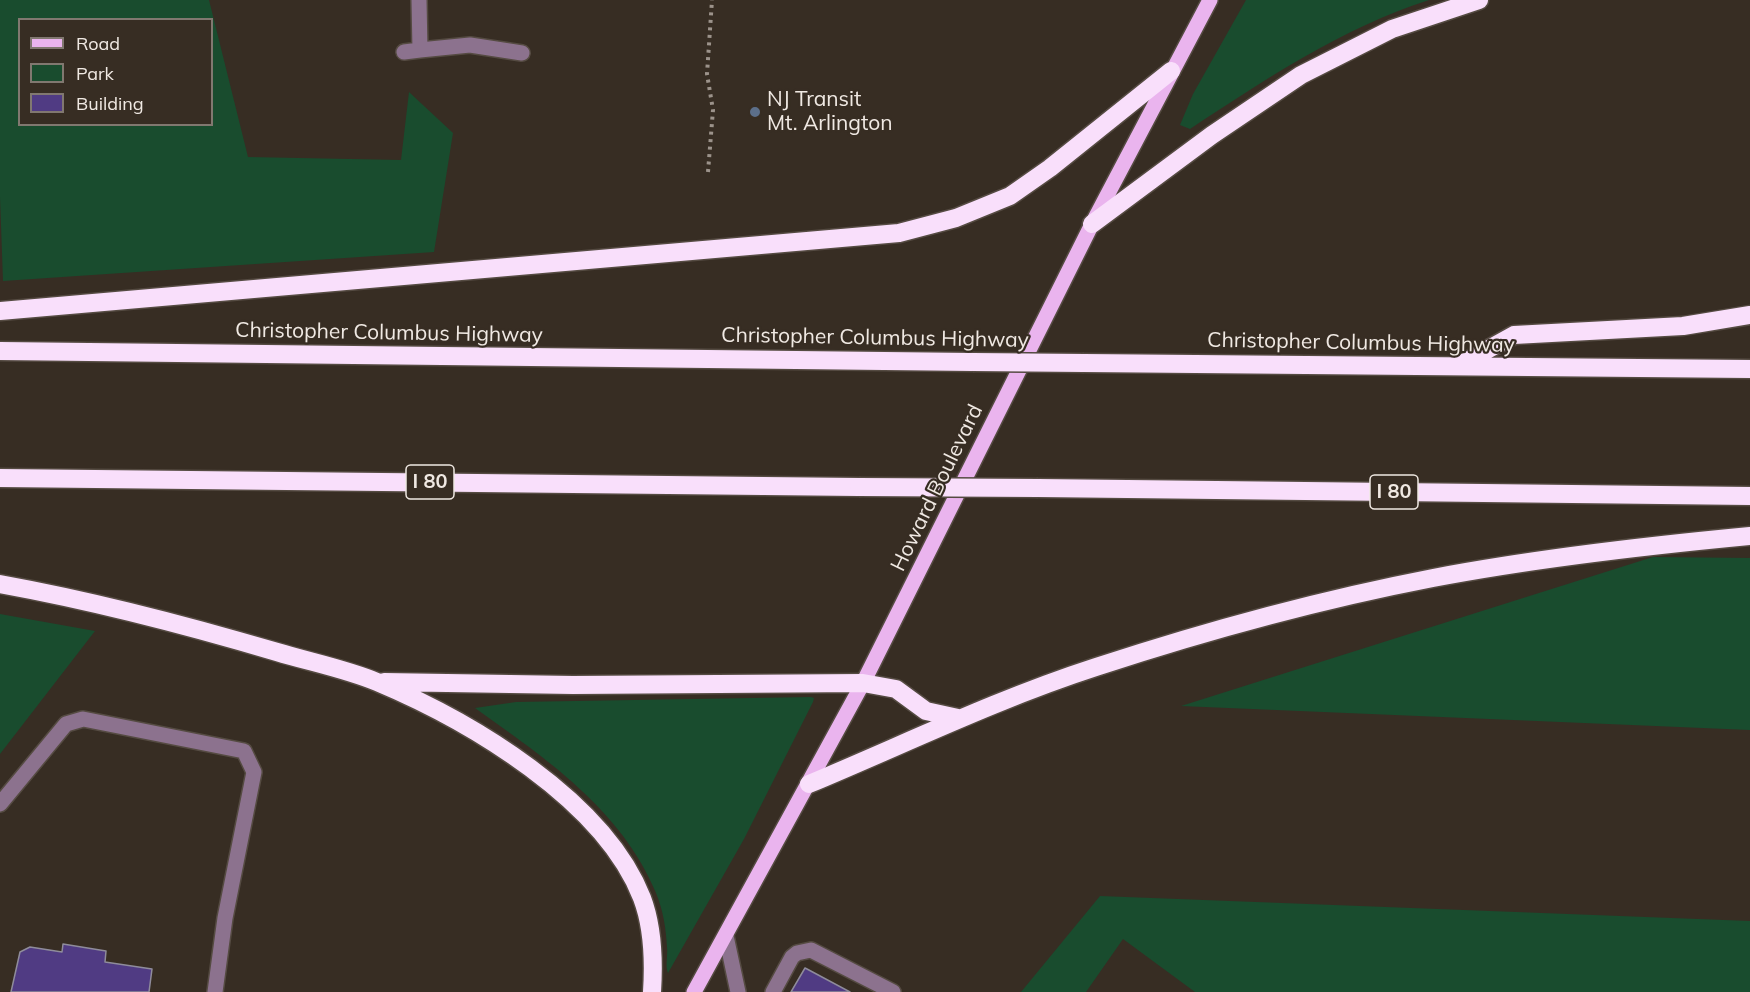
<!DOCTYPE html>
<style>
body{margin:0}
#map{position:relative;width:1750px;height:992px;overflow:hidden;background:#372d23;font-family:Mulish,sans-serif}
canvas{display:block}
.legend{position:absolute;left:18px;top:18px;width:195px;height:108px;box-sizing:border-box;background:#372d23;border:2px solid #817870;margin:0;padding:8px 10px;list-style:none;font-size:18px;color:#f0e9e3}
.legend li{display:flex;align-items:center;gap:12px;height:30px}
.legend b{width:30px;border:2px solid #817870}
</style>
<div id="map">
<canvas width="1750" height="992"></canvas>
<ul class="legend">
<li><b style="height:8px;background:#eab4ee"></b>Road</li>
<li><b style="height:16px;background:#194c2e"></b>Park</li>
<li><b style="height:16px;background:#503b83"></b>Building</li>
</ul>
</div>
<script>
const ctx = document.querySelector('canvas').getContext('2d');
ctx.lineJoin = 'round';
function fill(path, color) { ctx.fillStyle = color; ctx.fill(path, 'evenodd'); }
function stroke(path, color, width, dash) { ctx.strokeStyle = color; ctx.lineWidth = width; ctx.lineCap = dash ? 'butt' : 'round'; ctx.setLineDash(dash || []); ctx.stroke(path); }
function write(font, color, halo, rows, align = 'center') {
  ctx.font = font + ' Mulish,sans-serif'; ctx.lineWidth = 4.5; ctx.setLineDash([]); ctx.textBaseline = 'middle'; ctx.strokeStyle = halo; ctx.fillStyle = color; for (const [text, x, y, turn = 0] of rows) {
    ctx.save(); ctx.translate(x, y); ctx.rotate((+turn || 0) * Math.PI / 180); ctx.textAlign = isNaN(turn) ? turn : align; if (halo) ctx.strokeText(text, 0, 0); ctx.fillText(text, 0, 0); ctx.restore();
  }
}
fill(new Path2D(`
 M 0,0 L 209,0 L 248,157 L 401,160 L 409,92 L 453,133 L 434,252 L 3,281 L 0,197 ZM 20,20 L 212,20 L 212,124 L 20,124 Z
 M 1246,0 L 1429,0 C 1342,28 1266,79 1190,129 L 1180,125 L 1193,94 Z
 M 1653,557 L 1750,558 L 1750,730 L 1181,706 Z
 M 0,614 L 95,631 L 0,754 Z
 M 811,697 L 814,698 L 813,702 L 744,839 L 668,973 C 665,967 668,955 667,947 C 666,928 663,910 656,893 C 622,810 545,758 475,708 L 516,702 Z
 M 1100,896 L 1750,921 L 1750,992 L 1195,992 L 1123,939 L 1086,992 L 1021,992 Z`), '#194c2e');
const building = new Path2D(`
 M 63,944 L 106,951 L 105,962 L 152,969 L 149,992 L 11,992 L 20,952 L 30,947 L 62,952 Z
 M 805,968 L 807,969 L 850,992 L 791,992 Z`);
fill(building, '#503b83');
stroke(building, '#8f8c9b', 1.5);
const minor = new Path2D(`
 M 420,50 L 470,45 L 522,53
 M 404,52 L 420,50 L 419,0
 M 0,804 L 66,724 L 83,719 L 244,751 L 254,772 L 225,918 L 215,992
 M 726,936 L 738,992
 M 773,992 L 792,957 L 797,953 L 811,950 L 893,992`);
const major = new Path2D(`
 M 694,992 L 863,683 L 1092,224 L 1210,0`);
const highway = new Path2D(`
 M 1092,224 L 1212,135 L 1301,75 L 1392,29 L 1479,0
 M 0,311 L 899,233 L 956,218 L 1010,196 L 1050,168 L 1171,71
 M 0,351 L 973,362
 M 1084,363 L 1750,369
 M 1458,366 L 1514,335 L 1683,326 L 1750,315
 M 0,478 L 859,487
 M 1038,488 L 1750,496
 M 0,584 C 94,601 186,625 277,652 C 310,662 346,669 377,682 C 470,721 604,800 642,898 C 653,927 654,961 652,992
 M 384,682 L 573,685 L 863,683 L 896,689 L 926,711 L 958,718
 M 809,784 C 905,744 997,699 1096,667 C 1206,631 1319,600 1433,578 C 1538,558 1644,546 1750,536`);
stroke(minor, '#554b42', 18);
stroke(major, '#554b42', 18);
stroke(highway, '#554b42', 21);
stroke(new Path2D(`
 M 708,172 L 713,110 L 707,74 L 712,0`), '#9c938b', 4, [3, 4.5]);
stroke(minor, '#8c728e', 15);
stroke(major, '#eab4ee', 15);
stroke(highway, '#f9dffb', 18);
const highwayBridge = new Path2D(`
 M 973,362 L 1084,363
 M 859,487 L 1038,488`);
stroke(highwayBridge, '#554b42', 21, []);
stroke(highwayBridge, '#f9dffb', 18);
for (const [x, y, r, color] of [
 [755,112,6,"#5c6f8a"]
]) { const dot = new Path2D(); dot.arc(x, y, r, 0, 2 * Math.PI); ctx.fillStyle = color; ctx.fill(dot); stroke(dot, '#372d23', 2); }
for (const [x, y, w] of [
 [430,482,48],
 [1394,492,48]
]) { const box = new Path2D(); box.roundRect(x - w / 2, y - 17, w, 34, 4.5); ctx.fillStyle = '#372d23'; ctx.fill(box); stroke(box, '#f0e9e3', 1.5); }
write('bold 20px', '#f0e9e3', null, [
 ["I 80",430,482],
 ["I 80",1394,492]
]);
write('21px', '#f0e9e3', '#372d23', [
 ["NJ Transit",767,100],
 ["Mt. Arlington",767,124]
], 'left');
write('21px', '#f0e9e3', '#372d23', [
 ["Christopher Columbus Highway",389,333,1],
 ["Christopher Columbus Highway",875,338,1],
 ["Christopher Columbus Highway",1361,343,1],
 ["Howard Boulevard",937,488,-64]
]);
</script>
